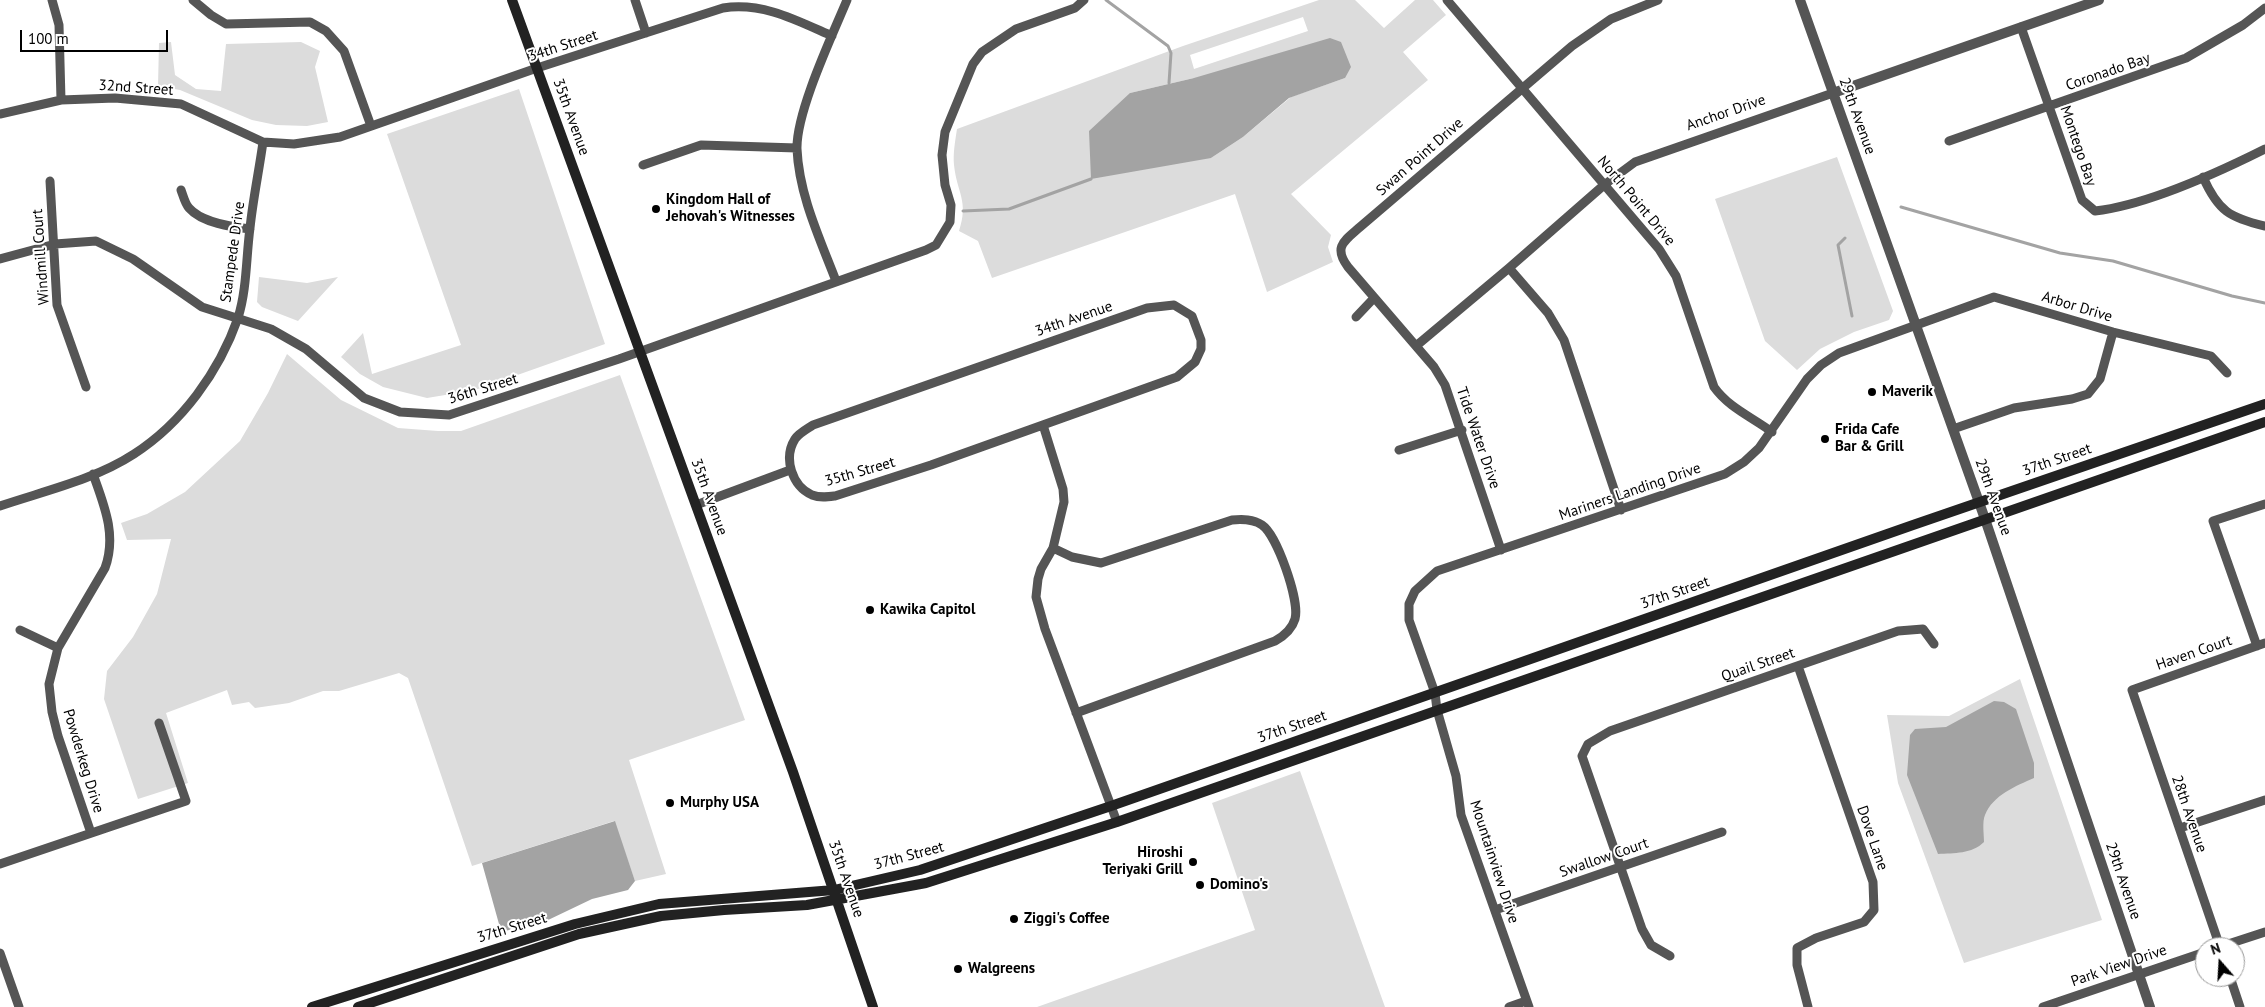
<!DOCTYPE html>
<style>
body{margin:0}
#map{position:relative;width:2265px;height:1007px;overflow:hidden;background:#fff;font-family:"PT Sans",sans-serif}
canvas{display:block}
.north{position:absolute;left:2195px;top:937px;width:50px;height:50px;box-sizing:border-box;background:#fff;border:1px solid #999;border-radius:50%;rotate:341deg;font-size:14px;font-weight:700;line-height:20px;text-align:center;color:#000}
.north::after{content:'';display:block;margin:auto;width:18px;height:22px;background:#000;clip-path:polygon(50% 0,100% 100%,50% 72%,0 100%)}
.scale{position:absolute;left:20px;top:30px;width:148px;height:22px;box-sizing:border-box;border:2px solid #000;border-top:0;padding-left:6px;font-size:15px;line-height:18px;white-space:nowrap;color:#000;-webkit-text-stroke:4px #fff;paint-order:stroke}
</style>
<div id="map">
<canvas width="2265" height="1007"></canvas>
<div class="north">N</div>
<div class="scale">100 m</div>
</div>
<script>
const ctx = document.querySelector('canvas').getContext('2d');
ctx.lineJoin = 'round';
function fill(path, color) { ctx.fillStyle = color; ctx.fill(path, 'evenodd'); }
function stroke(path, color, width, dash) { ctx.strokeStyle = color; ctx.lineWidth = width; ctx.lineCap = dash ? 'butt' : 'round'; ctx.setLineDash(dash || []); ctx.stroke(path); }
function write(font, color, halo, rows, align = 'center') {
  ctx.font = font + ' "PT Sans",sans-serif'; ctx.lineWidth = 4; ctx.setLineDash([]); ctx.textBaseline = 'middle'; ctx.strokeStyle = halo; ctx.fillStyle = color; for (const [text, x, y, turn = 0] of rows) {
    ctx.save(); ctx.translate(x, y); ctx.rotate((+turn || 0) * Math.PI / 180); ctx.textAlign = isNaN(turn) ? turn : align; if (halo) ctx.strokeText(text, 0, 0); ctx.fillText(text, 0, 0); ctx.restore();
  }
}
fill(new Path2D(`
 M 1319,0 L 1355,0 L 1384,28 L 1415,0 L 1433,0 L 1446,15 L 1403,52 L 1428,80 L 1291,194 L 1331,235 L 1328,247 L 1333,262 L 1267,292 L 1235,194 L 992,278 L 978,241 L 959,231 C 969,201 957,193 954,165 C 953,153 955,142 957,129 L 1183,46 ZM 1303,17 L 1308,31 L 1194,69 L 1190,55 ZM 1194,78 L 1345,78 L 1291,97 L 1243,137 L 1211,158 L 1130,93 Z
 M 171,42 L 175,75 L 196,89 L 221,91 L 226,44 L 301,42 L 320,51 L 315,67 L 328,122 L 307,126 L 276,125 L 252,120 L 180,90 L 158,86 L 159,43 Z
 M 519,89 L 605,344 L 475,390 L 427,398 L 383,387 L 360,374 L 341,357 L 363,333 L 372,374 L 461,345 L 387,134 Z
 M 1837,157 L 1893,311 L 1889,320 L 1854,332 L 1820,349 L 1797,370 L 1765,341 L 1715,199 Z
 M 259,277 L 307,283 L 338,277 L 298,321 L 262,307 L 257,302 Z
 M 287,354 L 341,400 L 398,428 L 438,431 L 461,431 L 620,375 L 745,720 L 629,760 L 666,874 L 635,881 L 614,821 L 472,866 L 408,678 L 399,673 L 339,691 L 323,691 L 289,703 L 255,708 L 249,702 L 232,705 L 227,690 L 166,713 L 188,783 L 138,799 L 104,699 L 107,671 L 133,637 L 157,594 L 171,539 L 127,540 L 121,523 L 147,514 L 185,492 L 240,441 L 268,393 Z
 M 2020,679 L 2102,920 L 1964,963 L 1898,783 L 1887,715 L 1949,716 Z
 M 1300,771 L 1385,1007 L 1037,1007 L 1255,930 L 1212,803 Z`), '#dcdcdc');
fill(new Path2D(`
 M 1330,38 L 1341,42 L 1351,67 L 1345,78 L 1289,98 L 1243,137 L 1211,158 L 1091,179 L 1089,131 L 1130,93 L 1194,78 Z
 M 1994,701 L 2004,702 L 2016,709 L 2034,763 L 2034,778 C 2016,786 1993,795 1985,815 C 1982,822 1984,834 1984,842 C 1972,854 1954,853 1938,854 L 1907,775 L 1910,735 L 1915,729 L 1946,727 Z
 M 615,821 L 635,881 L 628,890 L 592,899 L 546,921 L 505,931 L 499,924 L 482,863 Z`), '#a3a3a3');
stroke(new Path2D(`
 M 1106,0 L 1168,46 L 1171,53 L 1169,83
 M 1901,207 L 2060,253 L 2113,261 L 2232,296 L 2265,303
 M 963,211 L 1009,209 L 1091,179
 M 1845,238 L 1838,245 L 1852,316`), '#a3a3a3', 3);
stroke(new Path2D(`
 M 52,0 L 59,25 L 61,100
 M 193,0 L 211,15 L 226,24 L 310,22 L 326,31 L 344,51 L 371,126
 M 635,0 L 646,33
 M 1447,0 L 1659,249 L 1676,276 L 1714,387 C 1729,408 1752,417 1772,432
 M 2021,27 L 2082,200 L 2095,211 C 2148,205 2217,173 2265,149
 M 0,114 L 61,100 L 115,98 L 181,104 L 263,142 L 294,144 L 340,137 L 537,68 L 723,8 C 763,2 796,20 832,36
 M 1949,141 L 2186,58 L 2243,25 L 2265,8
 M 643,165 L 701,145 L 797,148
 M 2203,177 C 2218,211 2230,218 2265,226
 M 50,181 L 57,305 L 86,387
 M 181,190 C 183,195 185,204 189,208 C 202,223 232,227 250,229
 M 0,259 L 55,244 L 96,241 L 133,259 L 202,307 L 271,329 L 306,349 L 364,398 L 400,412 L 449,415 L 619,359 L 926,250 L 936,245 L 950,222 L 951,205 L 945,185 L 942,155 L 945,132 L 973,64 L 982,52 L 1016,29 L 1075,8 L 1084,0
 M 1509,268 L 1548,313 L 1564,340 L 1621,510
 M 836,281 C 820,239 799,195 797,149 C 796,112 832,36 847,0
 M 1174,305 L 1192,316 L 1201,340 L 1201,349 L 1195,362 L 1177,377 L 931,465 L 835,496 C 827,497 820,498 812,495 C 792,486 783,458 795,439 C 799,433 807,429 813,425 L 1147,308 Z
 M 1356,317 L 1374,298
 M 1416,346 L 1509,268 L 1604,185 L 1635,162 L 1833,93
 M 1043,425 L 1063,489 L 1064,502 L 1053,548 L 1041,569 L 1038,579 L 1036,597 L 1045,629 L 1117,822
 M 1953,429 L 2014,408 L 2072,399 L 2088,394 L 2100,379 L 2113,332
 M 1399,450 L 1462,430
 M 696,505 L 790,470
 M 0,506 C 44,491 94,480 134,454 C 182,423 219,372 238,318 C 247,289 246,258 250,228 C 253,199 259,171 263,142
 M 1053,548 L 1072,557 L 1101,563 L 1232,520 C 1243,519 1253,519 1262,525 C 1277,535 1300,601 1295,619 C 1292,629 1284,636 1275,641 L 1076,713
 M 1501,550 L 1445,385 L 1434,367 L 1348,267 C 1333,247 1344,241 1360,227 L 1572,46 L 1611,19 L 1658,0
 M 20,630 L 58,648
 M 2257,646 L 2213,521 L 2265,504
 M 1798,666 L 1873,882 L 1874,910 L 1864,922 L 1816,938 L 1797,948 L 1797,965 L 1808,1007
 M 2180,828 L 2265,800
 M 91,833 L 58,736 L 52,712 L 49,684 L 58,648 L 105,568 C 117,535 104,505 93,474
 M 0,864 L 186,801 L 159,723
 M 1495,910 L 1722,832
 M 2219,947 L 2265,932
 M 2220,947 L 2132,690 L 2265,643
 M 0,953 L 19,1007
 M 1670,956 L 1651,945 L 1642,929 L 1582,756 L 1588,744 L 1610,731 L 1898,631 L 1923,629 L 1934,644
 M 2230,977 L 2240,1007
 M 1509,1007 L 1526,1001
 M 1529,1007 L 1461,815 L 1456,776 L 1437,710 L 1435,693 L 1409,620 L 1409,604 L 1415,591 L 1437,571 L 1725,474 L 1744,462 L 1759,448 L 1807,379 L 1821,365 L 1839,353 L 1994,297 L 2113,332 L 2211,356 L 2227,373
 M 2043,1007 L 2205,952`), '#555', 9);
stroke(new Path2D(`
 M 1800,0 L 1985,519 L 2150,1007
 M 1833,93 L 2099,0`), '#555', 10);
stroke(new Path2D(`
 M 512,0 L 793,772 L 873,1007
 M 312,1007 L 575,924 L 659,904 L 834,890 L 920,870 L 1111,806 L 1913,525 L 2265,404
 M 358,1007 L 579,934 L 661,916 L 724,910 L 807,905 L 926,883 L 1117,822 L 2265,422`), '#222', 10);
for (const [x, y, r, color] of [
 [656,209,5,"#000"],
 [1872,392,5,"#000"],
 [1825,439,5,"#000"],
 [870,610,5,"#000"],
 [670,803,5,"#000"],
 [1193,862,5,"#000"],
 [1200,885,5,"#000"],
 [1014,919,5,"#000"],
 [958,969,5,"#000"]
]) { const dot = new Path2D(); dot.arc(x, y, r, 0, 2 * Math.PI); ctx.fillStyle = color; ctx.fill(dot); stroke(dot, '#fff', 2); }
write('15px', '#000', '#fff', [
 ["34th Street",563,46,-18],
 ["Coronado Bay",2108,72,-19],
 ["32nd Street",136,88,4],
 ["Anchor Drive",1726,113,-19],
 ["29th Avenue",1857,116,70],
 ["35th Avenue",571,117,70],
 ["Montego Bay",2078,146,71],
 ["Swan Point Drive",1420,157,-41],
 ["North Point Drive",1636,201,50],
 ["Stampede Drive",233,252,-82],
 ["Windmill Court",41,257,-94],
 ["Arbor Drive",2077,307,17],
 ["34th Avenue",1074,319,-19],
 ["36th Street",483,389,-17],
 ["Tide Water Drive",1478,438,71],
 ["37th Street",2057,460,-19],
 ["35th Street",860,472,-16],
 ["Mariners Landing Drive",1630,492,-19],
 ["35th Avenue",709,497,70],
 ["29th Avenue",1993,497,70],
 ["37th Street",1675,593,-19],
 ["Haven Court",2194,653,-19],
 ["Quail Street",1758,665,-19],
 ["37th Street",1292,727,-19],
 ["Powderkeg Drive",83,761,73],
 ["28th Avenue",2189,814,71],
 ["Dove Lane",1872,838,71],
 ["37th Street",909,856,-15],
 ["Swallow Court",1604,858,-19],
 ["Mountainview Drive",1494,862,72],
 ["35th Avenue",846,879,71],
 ["29th Avenue",2123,881,71],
 ["37th Street",512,928,-17],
 ["Park View Drive",2119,966,-19]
]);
write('bold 15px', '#000', '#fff', [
 ["Kingdom Hall of",666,200],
 ["Jehovah's Witnesses",666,217],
 ["Maverik",1882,392],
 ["Frida Cafe",1835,430],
 ["Bar & Grill",1835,447],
 ["Kawika Capitol",880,610],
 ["Murphy USA",680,803],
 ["Hiroshi",1183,853,"right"],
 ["Teriyaki Grill",1183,870,"right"],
 ["Domino's",1210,885],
 ["Ziggi's Coffee",1024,919],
 ["Walgreens",968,969]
], 'left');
</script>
